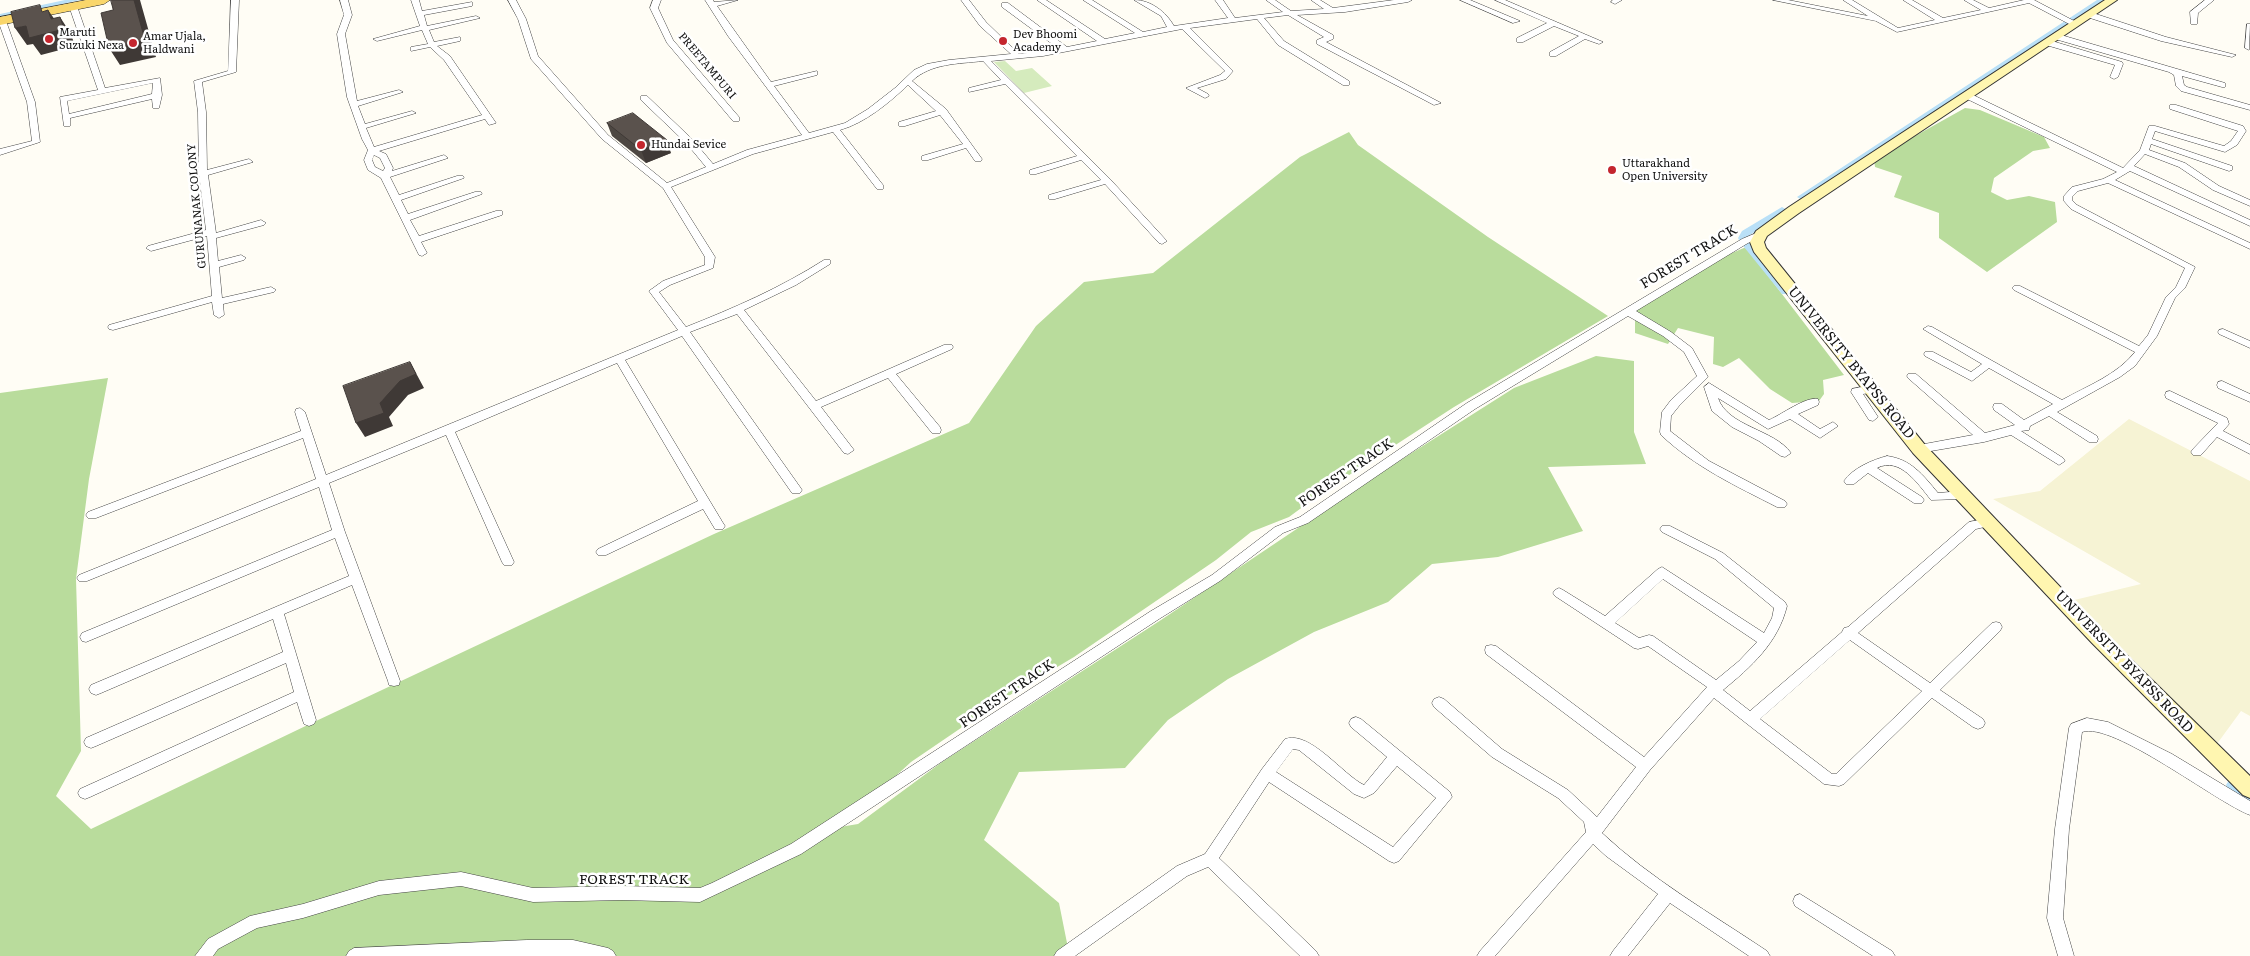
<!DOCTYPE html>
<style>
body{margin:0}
canvas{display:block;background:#fffdf5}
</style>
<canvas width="2250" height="956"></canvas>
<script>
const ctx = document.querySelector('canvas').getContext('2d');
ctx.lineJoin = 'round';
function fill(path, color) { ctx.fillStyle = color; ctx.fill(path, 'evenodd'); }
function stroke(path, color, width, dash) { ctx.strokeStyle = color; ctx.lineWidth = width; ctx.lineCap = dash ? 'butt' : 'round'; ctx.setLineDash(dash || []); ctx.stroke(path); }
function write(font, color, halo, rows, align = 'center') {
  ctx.font = font + ' Literata,serif'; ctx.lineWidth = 5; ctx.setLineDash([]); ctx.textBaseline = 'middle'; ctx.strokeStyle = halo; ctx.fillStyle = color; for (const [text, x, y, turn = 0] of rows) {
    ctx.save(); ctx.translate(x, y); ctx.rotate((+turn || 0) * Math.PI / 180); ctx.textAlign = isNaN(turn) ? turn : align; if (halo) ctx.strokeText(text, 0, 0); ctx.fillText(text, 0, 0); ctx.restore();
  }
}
fill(new Path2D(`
 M 2129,419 L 2250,481 L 2250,716 L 2241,711 L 2214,748 L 2066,602 L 2141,584 L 1993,499 L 2040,491 Z`), '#f6f3d4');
fill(new Path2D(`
 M 1005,61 L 1016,71 L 1032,68 L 1052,86 L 1024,93 L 994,62 Z`), '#d5ebbd');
fill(new Path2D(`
 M 1965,108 L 1980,110 L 2044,137 L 2050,148 L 2033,151 L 1994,178 L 1991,192 L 2007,200 L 2029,196 L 2055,202 L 2057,222 L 1987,272 L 1939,238 L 1939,213 L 1894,197 L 1902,176 L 1875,167 L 1874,159 Z
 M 1349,132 L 1358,145 L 1488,237 L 1608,316 L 1454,407 L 1323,492 L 1289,517 L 1251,532 L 1216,560 L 1074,657 L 1005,698 L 911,762 L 840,827 L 858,824 L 942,762 L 1161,620 L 1377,475 L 1514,388 L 1596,356 L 1634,361 L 1634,432 L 1646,464 L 1548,467 L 1583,531 L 1498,557 L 1432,564 L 1388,602 L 1314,632 L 1228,679 L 1168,720 L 1125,768 L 1019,772 L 984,840 L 1059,903 L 1068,948 L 1054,956 L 0,956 L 0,393 L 108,378 L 89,479 L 76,579 L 81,751 L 56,796 L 91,829 L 316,721 L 714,534 L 969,423 L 1036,326 L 1084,282 L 1153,273 L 1300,157 Z
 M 1746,247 L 1844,375 L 1823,380 L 1824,394 L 1819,401 L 1792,403 L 1770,389 L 1739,358 L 1723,367 L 1713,364 L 1714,337 L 1678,328 L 1668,344 L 1635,333 L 1635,307 L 1709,263 Z`), '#b9dc9c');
fill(new Path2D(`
 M 65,0 L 80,0 L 0,18 L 0,14 Z
 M 2097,0 L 2106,0 L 1805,199 L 1802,200 L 1797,197 Z
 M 1782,207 L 1787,210 L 1786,212 L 1750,235 L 1747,240 L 1739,240 L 1738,238 L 1742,231 Z
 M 1748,242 L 1752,243 L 1790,290 L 1791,292 L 1790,294 L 1782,294 L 1744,247 L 1743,245 Z
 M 2234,778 L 2239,780 L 2250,791 L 2250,808 C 2241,805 2230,794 2226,785 L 2229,780 Z`), '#b9e0f7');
const minor = new Path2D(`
 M 231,0 L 239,0 L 236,72 L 202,82 L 206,112 L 207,170 L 249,159 L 253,162 L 208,175 L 216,233 L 261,220 L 266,223 L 264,225 L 216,238 L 218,261 L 241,255 L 246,258 L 244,260 L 219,267 L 222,298 L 271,287 L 276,290 L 274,292 L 223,304 L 224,315 L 219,318 L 214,315 L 212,302 L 113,330 L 109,329 L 108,327 L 109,325 L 212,296 L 207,236 L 151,251 L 146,248 L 148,246 L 206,230 L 199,174 L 198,112 L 194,81 L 228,71 Z
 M 340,0 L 348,0 L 352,15 L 345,34 L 357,101 L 399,90 L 403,92 L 358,106 L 365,124 L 412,111 L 416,113 L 366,128 L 374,147 L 482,115 L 444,60 L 430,47 L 411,51 L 411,47 L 428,44 L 422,30 L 377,41 L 373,39 L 420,26 L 411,0 L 419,0 L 422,11 L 472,2 L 472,6 L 424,15 L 427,26 L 476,16 L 480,18 L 429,30 L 434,42 L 460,37 L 460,41 L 437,46 L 450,56 L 496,123 L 489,125 L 485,119 L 379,151 L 386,154 L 393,168 L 392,171 L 444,155 L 448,158 L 390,177 L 399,195 L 457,176 L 463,176 L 464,178 L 401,200 L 408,214 L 475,192 L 481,192 L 482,194 L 410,220 L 419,236 L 496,211 L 502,211 L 502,215 L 421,242 L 427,253 L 422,256 L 419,255 L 381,178 L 368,170 L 364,160 L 368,150 L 362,139 L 347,97 L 337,34 L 344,15 ZM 374,155 L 380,158 L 385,168 L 383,171 L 375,167 L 372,160 Z
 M 508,0 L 516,0 L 526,19 L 538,56 L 608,135 L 667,183 L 706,167 L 687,144 L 641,100 L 641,96 L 647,96 L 693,140 L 713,164 L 747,150 L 802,135 L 728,36 L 705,0 L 713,0 L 714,2 L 738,0 L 717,6 L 771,82 L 817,71 L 817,75 L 774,86 L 809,133 L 845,123 L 868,109 L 895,88 L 914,70 L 927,64 L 949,60 L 1011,54 L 980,26 L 961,0 L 969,0 L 986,22 L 1019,54 L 1059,49 L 1002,7 L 1002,3 L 1008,3 L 1067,47 L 1097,41 L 1037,0 L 1046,0 L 1105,39 L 1135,33 L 1083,0 L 1092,0 L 1143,32 L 1167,27 L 1161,16 L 1134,0 C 1151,0 1166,12 1174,26 L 1228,18 L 1215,0 L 1223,0 L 1235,18 L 1283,12 L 1266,0 L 1275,0 L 1291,11 L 1324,9 L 1311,0 L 1320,0 L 1333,8 L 1394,0 L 1412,0 L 1408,2 L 1345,12 L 1297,15 L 1333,35 L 1333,39 L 1326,42 L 1441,103 L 1434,105 L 1317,44 L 1317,40 L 1324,37 L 1288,15 L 1264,18 L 1284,41 L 1349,81 L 1349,85 L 1343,85 L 1278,45 L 1257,19 L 1190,28 L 1233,71 L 1226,79 L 1197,88 L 1208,94 L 1209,96 L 1205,98 L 1186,88 L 1220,75 L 1225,71 L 1182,29 L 1043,56 L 991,61 L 1110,179 L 1165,239 L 1167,241 L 1162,244 L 1159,243 L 1105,184 L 1055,199 L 1049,199 L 1049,195 L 1101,180 L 1081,160 L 1036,174 L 1030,174 L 1030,170 L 1077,156 L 1005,84 L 969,92 L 969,88 L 1001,80 L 983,61 C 958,64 931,63 912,81 L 946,109 L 982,159 L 981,161 L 975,161 L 966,148 L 928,160 L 922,160 L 922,156 L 963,144 L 940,115 L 905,126 L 899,126 L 899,122 L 936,111 L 908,85 C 889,103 865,123 840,130 L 883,185 L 883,189 L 877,189 L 833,132 L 753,154 L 671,187 L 715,257 L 713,268 L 670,285 L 659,292 L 686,327 C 734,308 780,288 824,260 L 830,260 L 830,264 L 796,285 L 744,310 L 816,401 L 944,345 L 952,345 L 953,347 L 952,349 L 896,374 L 940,427 L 941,430 L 940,433 L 932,433 L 888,378 L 821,407 L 854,450 L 848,454 L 844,453 L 737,314 L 690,332 L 800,487 L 802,490 L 800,493 L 792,493 L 682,336 L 625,360 L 723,523 L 725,526 L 723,529 L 715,529 L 703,509 L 606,555 L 598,555 L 596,552 L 598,549 L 698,501 L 617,363 L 455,432 L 514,562 L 512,565 L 504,565 L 502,562 L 446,435 L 329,483 L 345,532 L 400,681 L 399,685 L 394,686 L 389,685 L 388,681 L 352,585 L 284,614 L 316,720 L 314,724 L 309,726 L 304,724 L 297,702 L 90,797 L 85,799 L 80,797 L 78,793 L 80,789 L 294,692 L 286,663 L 96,746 L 91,748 L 86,746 L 84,742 L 86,738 L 283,652 L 273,619 L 101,693 L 96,695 L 91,693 L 89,689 L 91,685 L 349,576 L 335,538 L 86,642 L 82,641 L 80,637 L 82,633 L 332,530 L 319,487 L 87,581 L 79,581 L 77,578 L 79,575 L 316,479 L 303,438 L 96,518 L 88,518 L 86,515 L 88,512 L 301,431 L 295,412 L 296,409 L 300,408 L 305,412 L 326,475 L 678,330 L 649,291 L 663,281 L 705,265 L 705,257 L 663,188 L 602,139 L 531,59 L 518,19 Z
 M 653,0 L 661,0 L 658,8 L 673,40 L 739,117 L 739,121 L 733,121 L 667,43 L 650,8 Z
 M 1460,0 L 1470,0 L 1520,21 L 1513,23 Z
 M 1495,0 L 1505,0 L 1603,42 L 1599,44 L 1585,39 L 1556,56 L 1550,56 L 1550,52 L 1579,36 L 1554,26 L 1523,42 L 1517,42 L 1517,38 L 1547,23 Z
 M 1613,0 L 1622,0 L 1615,4 L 1611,2 Z
 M 1773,0 L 1788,0 L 1868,16 L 1843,0 L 1852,0 L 1898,28 L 1935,20 L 1903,0 L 1912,0 L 1943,18 L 1981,10 L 1964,0 L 1973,0 L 1989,8 L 2024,0 L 2034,0 L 2080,24 L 2073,26 L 2029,3 L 1897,32 L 1876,21 Z
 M 2205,0 L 2214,0 L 2198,13 L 2197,24 L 2191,24 L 2190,12 Z
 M 70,4 L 77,6 L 105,88 L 160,78 L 162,95 L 159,108 L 153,108 L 152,99 L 70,118 L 70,126 L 64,126 L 60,97 L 98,90 L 69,6 ZM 153,83 L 152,94 L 69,114 L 67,101 Z
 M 2087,13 L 2093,13 L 2166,37 L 2236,55 L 2232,57 L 2161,41 L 2087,17 Z
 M 0,19 L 6,21 L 35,102 L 40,142 L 0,155 L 0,149 L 32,141 L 27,102 L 0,26 Z
 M 2247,24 L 2250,24 L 2249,50 L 2245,48 Z
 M 2055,35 L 2061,35 L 2225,83 L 2225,87 L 2222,87 L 2182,76 L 2184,85 L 2187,87 L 2250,105 L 2250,110 L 2181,91 L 2176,86 L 2174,75 L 2169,72 L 2055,39 Z
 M 2046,41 L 2052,41 L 2122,62 L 2123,64 L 2118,77 L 2114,79 L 2110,77 L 2115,65 L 2046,45 Z
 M 1965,94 L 1971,94 L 2123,168 L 2140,150 L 2149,126 L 2155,126 L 2224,146 L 2231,141 L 2238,131 L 2170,109 L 2170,105 L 2176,105 L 2243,126 L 2246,131 L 2237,145 L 2225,152 L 2155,131 L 2152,139 L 2232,166 L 2232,170 L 2229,171 L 2151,144 L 2149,150 L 2185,163 L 2219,186 L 2250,200 L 2250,206 L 2213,190 L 2179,167 L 2145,154 L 2134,166 L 2250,220 L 2250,226 L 2130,171 L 2115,180 L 2250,243 L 2250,249 L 2108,183 L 2078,191 L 2072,197 L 2072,200 L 2077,205 L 2195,267 L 2185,288 L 2175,298 L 2157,336 L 2135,366 L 2120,377 L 2057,412 L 2097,436 L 2098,439 L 2097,442 L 2089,442 L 2049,416 L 2030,426 L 2029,430 L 2021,431 L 2063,458 L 2065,461 L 2059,465 L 2011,435 L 1984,442 L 1919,453 L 1915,452 L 1913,449 L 1915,446 L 1919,445 L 1973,435 L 1908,378 L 1907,376 L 1908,374 L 1916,374 L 1985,433 L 2015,425 L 1994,410 L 1993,407 L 1994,404 L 2002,404 L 2024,420 L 2053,404 L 1989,368 L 1972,381 L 1925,356 L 1924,354 L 1925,352 L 1933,352 L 1971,372 L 1982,364 L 1923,329 L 1928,326 L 1932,327 L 2062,400 C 2087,386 2117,375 2135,352 L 2014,290 L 2012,288 L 2014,286 L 2020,286 L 2139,346 L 2148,335 L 2166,297 L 2176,287 L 2185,268 L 2071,209 L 2064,201 L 2064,196 L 2072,187 L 2103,179 L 2117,172 L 1965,98 Z
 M 1761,231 L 1764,232 L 1764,236 L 1748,243 L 1636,311 L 1671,332 L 1692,348 L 1708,377 L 1679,406 L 1671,416 L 1670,431 L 1709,461 L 1785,501 L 1787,504 L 1785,507 L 1777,507 C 1736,486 1695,467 1661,435 L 1660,432 L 1662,412 L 1671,400 L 1697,376 L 1684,352 L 1663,336 L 1628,316 L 1475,409 L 1308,523 L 1283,533 L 1220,581 L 1159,619 L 801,854 L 700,902 L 622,900 L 533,902 L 461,886 L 379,895 L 303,918 L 257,928 L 218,949 L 213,956 L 195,956 L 208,939 L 250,916 L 303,904 L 379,881 L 461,872 L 533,888 L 622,886 L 700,888 L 712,883 L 791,844 L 1151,611 L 1212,575 L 1275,527 L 1300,517 L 1467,403 L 1742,239 Z
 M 2223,329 L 2250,341 L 2250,348 L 2219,334 L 2218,332 L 2219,330 Z
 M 2222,381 L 2250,394 L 2250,402 L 2218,388 L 2217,385 L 2218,382 Z
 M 1709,383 L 1769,420 C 1781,415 1806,396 1818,399 L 1819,402 L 1818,405 L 1798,414 L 1820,429 L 1833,422 L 1838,426 L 1820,438 L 1790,419 L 1768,429 L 1718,398 C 1728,427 1774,429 1791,453 L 1785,457 L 1781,456 L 1759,441 L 1732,427 L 1712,411 L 1704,387 Z
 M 1871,385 L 1875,386 L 1876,389 L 1875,392 L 1863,394 L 1878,417 L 1873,421 L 1869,420 L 1851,392 L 1852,389 Z
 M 2170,391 L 2227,418 L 2229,424 L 2223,431 L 2250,445 L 2250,454 L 2217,437 L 2201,455 L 2193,455 L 2191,452 L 2193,449 L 2218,423 L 2166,398 L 2165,395 L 2166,392 Z
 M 1887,456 C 1911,459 1923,475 1938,493 L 1962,491 L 1968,495 L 1962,499 L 1931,500 C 1918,484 1900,456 1877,468 L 1922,497 L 1924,500 L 1922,503 L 1914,503 L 1868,473 L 1854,484 L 1846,484 L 1844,481 C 1853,468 1872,460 1887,456 Z
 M 1989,518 L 1993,519 L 1995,522 L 1993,525 L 1976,529 L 1858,633 L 1930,683 L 1992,623 L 1996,622 L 2000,623 L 2002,627 L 2000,631 L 1940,690 L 1983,719 L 1985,723 L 1983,727 L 1978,729 L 1973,727 L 1932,698 L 1844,784 L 1839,786 L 1824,784 L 1714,698 L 1650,770 L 1602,833 C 1651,879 1712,914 1767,951 L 1770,956 L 1749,956 L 1670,903 L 1628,956 L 1610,956 L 1613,951 L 1658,894 L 1606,856 L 1593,844 L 1495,956 L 1477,956 L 1480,951 L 1586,832 L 1584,822 L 1558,798 L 1492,757 L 1434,707 L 1432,703 L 1434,699 L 1439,697 L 1444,699 L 1502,749 L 1568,790 L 1597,817 L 1636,767 L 1486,654 L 1485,650 L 1486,646 L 1491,645 L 1496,646 L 1644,757 L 1707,687 L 1648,646 L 1638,649 L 1634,648 L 1555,596 L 1553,593 L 1555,590 L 1559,588 L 1563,590 L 1605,616 L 1658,569 L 1662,567 L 1764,633 L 1772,618 L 1774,608 L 1715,559 L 1662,532 L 1660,529 L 1662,526 L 1670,526 L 1723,553 L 1785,602 L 1787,606 C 1778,643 1751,667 1723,690 L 1750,711 L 1842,632 L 1844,628 L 1848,627 L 1969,522 ZM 1663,579 L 1757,642 L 1739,661 L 1716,680 L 1653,636 L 1649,635 L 1639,638 L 1615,623 ZM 1850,640 L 1922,691 L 1836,774 L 1832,774 L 1760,719 Z
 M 1356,717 L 1361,719 L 1450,792 L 1452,797 L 1399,861 L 1394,863 L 1389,861 L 1269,782 L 1219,858 L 1316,951 L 1319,956 L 1300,956 L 1208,867 L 1187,876 L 1075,956 L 1054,956 L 1057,951 L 1177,866 L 1205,854 L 1262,769 L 1285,739 C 1310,730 1343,775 1364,785 L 1387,757 L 1351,727 L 1349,723 L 1351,719 ZM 1293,749 L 1299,750 L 1354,794 L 1364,798 L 1374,793 L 1397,766 L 1436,798 L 1393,847 L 1276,772 Z
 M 2087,718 L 2108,722 L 2172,754 L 2250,801 L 2250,815 C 2217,803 2113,721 2082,732 L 2069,829 L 2063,918 L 2074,956 L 2058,956 L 2047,918 L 2055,829 L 2069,728 L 2071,724 Z
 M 1800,894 L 1892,951 L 1895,956 L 1873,956 L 1795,906 L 1793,901 L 1795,896 Z
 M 527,940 L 573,940 L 608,948 L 613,951 L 616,956 L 346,956 L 349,951 L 354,948 Z`);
const secondary = new Path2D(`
 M 2105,0 L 2117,0 L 1799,213 L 1767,236 L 1764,242 L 1766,248 L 1925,445 L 2104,633 L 2250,776 L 2250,798 L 2243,795 L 2092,643 L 1913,453 L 1754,252 L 1750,242 L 1756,231 L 1789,207 Z`);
const primary = new Path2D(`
 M 86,0 L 110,0 L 104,4 L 0,25 L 0,17 Z`);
stroke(minor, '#444', 1);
stroke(secondary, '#333', 2);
stroke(primary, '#222', 1);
fill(minor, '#fff');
fill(secondary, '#fff6b0');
fill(primary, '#f9d66b');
fill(new Path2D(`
 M 607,123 L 671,153 L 646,163 L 612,136 Z`), '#4d4742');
fill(new Path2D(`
 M 134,0 L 140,0 L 156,57 L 120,65 L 109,48 Z
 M 48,10 L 60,27 L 60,17 L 71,34 L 75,46 L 41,55 L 33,44 L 27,45 L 15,28 L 51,19 Z
 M 667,140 L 671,153 L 646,163 L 641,150 Z
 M 410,362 L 424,388 L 408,395 L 389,417 L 393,426 L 365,437 L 356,423 L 380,403 Z`), '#3f3936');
const building = new Path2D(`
 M 111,0 L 134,0 L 145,40 L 109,48 L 101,13 L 113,10 Z
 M 40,5 L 42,12 L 48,10 L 51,19 L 60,17 L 64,29 L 29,38 L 26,26 L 15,28 L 11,12 Z
 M 633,113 L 667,140 L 641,150 L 607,123 Z
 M 410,362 L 416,374 L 400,381 L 380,403 L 384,413 L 356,423 L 343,386 Z`);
fill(building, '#5a524d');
stroke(building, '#3f3936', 1);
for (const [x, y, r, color] of [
 [49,39,5,"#c4262e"],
 [1003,41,5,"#c4262e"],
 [133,43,5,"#c4262e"],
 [641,145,5,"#c4262e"],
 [1612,170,5,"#c4262e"]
]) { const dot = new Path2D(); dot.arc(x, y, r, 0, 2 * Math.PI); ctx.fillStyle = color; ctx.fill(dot); stroke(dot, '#fff', 2); }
write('11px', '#111', '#fff', [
 ["Maruti",59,33],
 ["Suzuki Nexa",59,46],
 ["Dev Bhoomi",1013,35],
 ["Academy",1013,48],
 ["Amar Ujala,",143,37],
 ["Haldwani",143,50],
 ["Hundai Sevice",651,145],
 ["Uttarakhand",1622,164],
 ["Open University",1622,177]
], 'left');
write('11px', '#111', '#fff', [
 ["PREETAMPURI",707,66,50],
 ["GURUNANAK COLONY",197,206,-95]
]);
write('14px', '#111', '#fff', [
 ["FOREST TRACK",1689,257,-31],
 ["UNIVERSITY BYAPSS ROAD",1851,363,51],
 ["FOREST TRACK",1346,473,-34],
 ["UNIVERSITY BYAPSS ROAD",2124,662,46],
 ["FOREST TRACK",1007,694,-34],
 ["FOREST TRACK",634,880]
]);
</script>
